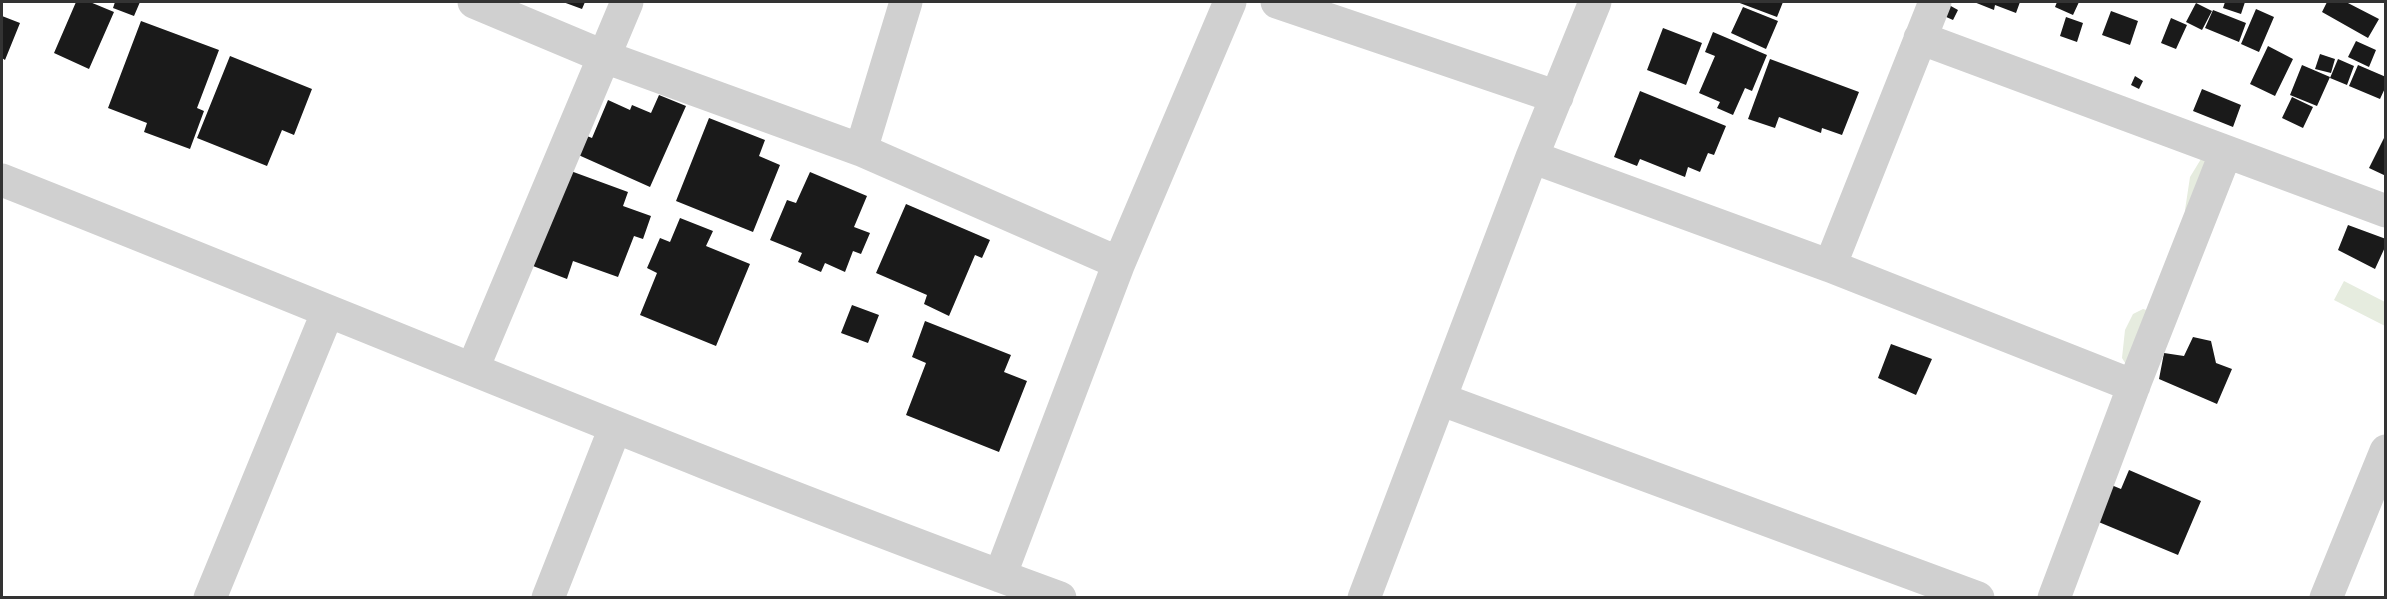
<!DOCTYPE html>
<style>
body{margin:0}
#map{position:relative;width:2387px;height:599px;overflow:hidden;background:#fff;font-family:"Nunito Sans",sans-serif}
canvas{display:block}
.frame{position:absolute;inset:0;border:3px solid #333;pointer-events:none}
</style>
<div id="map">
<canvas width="2387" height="599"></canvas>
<div class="frame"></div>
</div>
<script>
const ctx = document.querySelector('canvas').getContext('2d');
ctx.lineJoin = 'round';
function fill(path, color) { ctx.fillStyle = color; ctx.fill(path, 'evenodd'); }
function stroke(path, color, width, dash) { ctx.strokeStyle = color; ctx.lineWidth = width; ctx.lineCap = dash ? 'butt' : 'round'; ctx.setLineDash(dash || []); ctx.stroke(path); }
fill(new Path2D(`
 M 2224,157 L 2196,230 L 2185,210 L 2190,177 L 2201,159 Z
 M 2344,281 L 2385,302 L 2385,326 L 2334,300 Z
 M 2143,309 L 2157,313 L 2136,380 L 2122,358 L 2125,330 L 2133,314 Z`), '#e6ecdf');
fill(new Path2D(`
 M 76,2 L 90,2 L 114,12 L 89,69 L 54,53 Z
 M 115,2 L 140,2 L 134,16 L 113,8 Z
 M 563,2 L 585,2 L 582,9 Z
 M 1737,2 L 1783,2 L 1777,17 Z
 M 1974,2 L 2020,2 L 2016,13 L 1995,5 L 1994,10 Z
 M 2057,2 L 2079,2 L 2073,15 L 2055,7 Z
 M 2225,2 L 2245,2 L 2241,14 L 2223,8 Z
 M 2327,2 L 2346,2 L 2379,19 L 2368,38 L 2322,12 Z
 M 2196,3 L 2212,11 L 2202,30 L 2186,22 Z
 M 1949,5 L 1958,10 L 1953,20 L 1944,16 Z
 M 1743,7 L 1778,21 L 1766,49 L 1731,33 Z
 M 2256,9 L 2274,17 L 2259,52 L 2241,44 Z
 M 2213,10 L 2246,23 L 2239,42 L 2205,28 Z
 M 2111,11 L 2138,21 L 2130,45 L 2102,35 Z
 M 2,16 L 20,23 L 5,60 L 2,58 Z
 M 2066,17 L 2083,23 L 2077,42 L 2060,36 Z
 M 2171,18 L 2187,25 L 2176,49 L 2161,43 Z
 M 141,21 L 219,50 L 197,108 L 204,111 L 190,149 L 144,132 L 147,123 L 108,108 Z
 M 1663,28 L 1702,43 L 1686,85 L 1647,70 Z
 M 1713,32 L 1767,55 L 1752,91 L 1745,88 L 1733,115 L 1717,108 L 1720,102 L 1699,93 L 1715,56 L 1705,52 Z
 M 2356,41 L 2376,50 L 2369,67 L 2348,57 Z
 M 2268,46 L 2293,59 L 2275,96 L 2250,84 Z
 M 2320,54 L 2335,59 L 2331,73 L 2315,69 Z
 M 230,56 L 312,89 L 294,135 L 282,130 L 267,166 L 197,138 Z
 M 1770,59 L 1859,92 L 1842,135 L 1822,128 L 1821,133 L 1779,117 L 1775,128 L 1748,119 Z
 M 2338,59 L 2354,66 L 2347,85 L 2330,78 Z
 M 2302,65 L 2330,77 L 2317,106 L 2290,95 Z
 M 2358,65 L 2386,77 L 2386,86 L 2380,99 L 2349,86 Z
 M 2135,76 L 2143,81 L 2139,89 L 2131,85 Z
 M 2202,89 L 2241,105 L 2233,127 L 2193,111 Z
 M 1640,91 L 1726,126 L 1714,155 L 1708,153 L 1700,172 L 1688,167 L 1685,177 L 1640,159 L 1637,166 L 1614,157 Z
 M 659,95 L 686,106 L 650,187 L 574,153 L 582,134 L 592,138 L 608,100 L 630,110 L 632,105 L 651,113 Z
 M 2292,97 L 2313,107 L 2303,128 L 2282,118 Z
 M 709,118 L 765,140 L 759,156 L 780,165 L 753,232 L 676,201 Z
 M 2386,134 L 2386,176 L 2369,168 Z
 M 568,170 L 628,192 L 623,206 L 651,216 L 643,239 L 634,236 L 618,277 L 573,261 L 567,279 L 533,266 Z
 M 810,172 L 867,196 L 854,227 L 870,233 L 861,254 L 853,251 L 845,272 L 825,263 L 821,272 L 798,262 L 802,253 L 770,240 L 787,200 L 796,203 Z
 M 906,204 L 990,240 L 982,258 L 975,255 L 949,316 L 924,304 L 927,295 L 876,273 Z
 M 680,218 L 713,231 L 706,246 L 750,264 L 716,346 L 640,315 L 657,273 L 647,268 L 660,238 L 670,242 Z
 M 2348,225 L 2386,239 L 2386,245 L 2375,269 L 2338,250 Z
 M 852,305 L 879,315 L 868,343 L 841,333 Z
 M 925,321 L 1011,355 L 1004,372 L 1027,381 L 999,452 L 906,415 L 926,363 L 912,357 Z
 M 2193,337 L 2211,341 L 2216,363 L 2232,369 L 2217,404 L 2159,379 L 2164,353 L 2184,356 Z
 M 1891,344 L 1932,359 L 1916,395 L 1878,378 Z
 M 2129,470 L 2201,501 L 2178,555 L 2089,518 L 2104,482 L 2121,489 Z`), '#1a1a1a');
stroke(new Path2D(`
 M 474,2 L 605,57 L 861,150 L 1119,263
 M 1277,2 L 1557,97
 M 1920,38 L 2386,211
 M 861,150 L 906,2
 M 1532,157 L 1830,266 L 2134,386
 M 2,180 C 354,319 703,468 1060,598
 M 1830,266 L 1935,2
 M 473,368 L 627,2
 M 1440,399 L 1978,598
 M 1000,576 L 1119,263 L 1230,2
 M 210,598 L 328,311
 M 548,598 L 615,428
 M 1364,598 L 1532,157 L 1595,2
 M 2054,598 L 2136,380 L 2224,157 L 2224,152
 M 2326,598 L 2386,451`), '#d0d0d0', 33);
</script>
